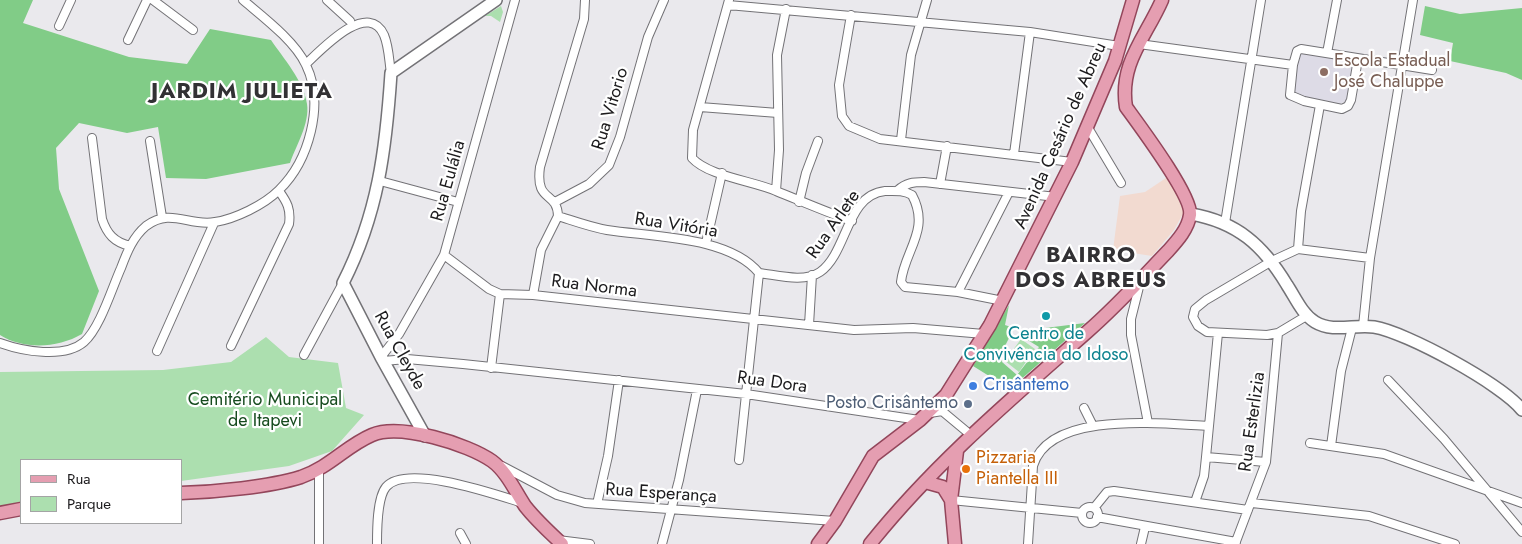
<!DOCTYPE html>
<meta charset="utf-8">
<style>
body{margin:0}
#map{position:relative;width:1522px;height:544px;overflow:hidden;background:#eae9ed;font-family:Jost,sans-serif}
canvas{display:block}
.legend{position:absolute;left:20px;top:459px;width:162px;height:65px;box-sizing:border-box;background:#fff;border:1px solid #a4a4a5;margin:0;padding:6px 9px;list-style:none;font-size:15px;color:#1c1b1d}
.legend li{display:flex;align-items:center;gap:10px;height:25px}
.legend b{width:25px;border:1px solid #a4a4a5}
</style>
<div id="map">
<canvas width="1522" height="544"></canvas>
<ul class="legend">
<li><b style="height:6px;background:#e59eb1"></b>Rua</li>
<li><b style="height:14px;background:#acdfaf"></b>Parque</li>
</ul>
</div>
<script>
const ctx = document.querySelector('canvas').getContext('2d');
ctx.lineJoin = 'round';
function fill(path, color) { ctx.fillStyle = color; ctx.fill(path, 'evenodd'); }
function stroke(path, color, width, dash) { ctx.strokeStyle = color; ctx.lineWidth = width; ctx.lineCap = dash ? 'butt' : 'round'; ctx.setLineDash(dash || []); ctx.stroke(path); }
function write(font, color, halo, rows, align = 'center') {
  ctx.font = font + ' Jost,sans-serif'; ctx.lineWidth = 4.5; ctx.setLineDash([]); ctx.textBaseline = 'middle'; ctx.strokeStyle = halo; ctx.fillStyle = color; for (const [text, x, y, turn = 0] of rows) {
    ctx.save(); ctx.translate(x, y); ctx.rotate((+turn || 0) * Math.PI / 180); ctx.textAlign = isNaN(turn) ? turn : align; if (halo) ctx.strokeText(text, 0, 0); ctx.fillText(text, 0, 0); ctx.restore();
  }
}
fill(new Path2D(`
 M 1300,51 L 1354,61 L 1347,100 L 1338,105 L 1301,98 L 1294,94 L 1293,79 Z`), '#dddbe6');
fill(new Path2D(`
 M 1169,176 L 1184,212 L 1174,230 L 1152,256 L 1113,250 L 1120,196 L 1145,192 Z`), '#f2dad0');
fill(new Path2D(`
 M 501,6 L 503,12 L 500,22 L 491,16 L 485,16 Z
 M 266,337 L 289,357 L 338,363 L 346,408 L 364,415 L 332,451 L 289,466 L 181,481 L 181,460 L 21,460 L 21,504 L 0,509 L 0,372 L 163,370 L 231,362 Z
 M 1021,339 L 1035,349 L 1019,372 L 1005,361 Z`), '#acdfaf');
fill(new Path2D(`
 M 0,0 L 33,0 L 23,23 L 129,57 L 187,64 L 210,29 L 271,40 C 283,58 304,81 307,104 C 310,123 296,146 290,163 L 206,179 L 166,178 L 158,127 L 127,133 L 79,123 L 56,148 L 59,189 L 99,291 L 82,334 C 58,348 24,350 0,335 Z
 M 1425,6 L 1460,14 L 1522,8 L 1522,80 L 1506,73 L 1450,61 L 1453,43 L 1420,35 Z
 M 1009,305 L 1005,325 L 1014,328 L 1000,356 L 1002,362 L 1017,375 L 1039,347 L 1026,339 L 1029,330 L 1085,323 L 1010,389 L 973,366 Z`), '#81cc87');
const street = new Path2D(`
 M 153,0 L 193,30
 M 327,0 L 350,21
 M 729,0 L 693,130 L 692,158 C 708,176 753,181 776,191 C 801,201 826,212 852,221
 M 728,5 L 1030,32 L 1119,46
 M 851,15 L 839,85 L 842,116 L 849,126 L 880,139 L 1072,162
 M 59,26 L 71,0
 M 128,40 L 147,0
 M 1139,44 L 1293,65
 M 1327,53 L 1337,0
 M 1358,59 L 1351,100 L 1348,106 L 1342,109 L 1304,101 L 1290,95 L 1293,65 L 1297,51 L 1301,49 L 1432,70
 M 306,64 C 323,48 368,0 384,35 C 389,47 389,61 391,73
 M 700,107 L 778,113
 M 1087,126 L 1121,183
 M 92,138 L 102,219 C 107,234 114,242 130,246
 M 901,140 L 911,55 L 927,0
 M 150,141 L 162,217
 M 1014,154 L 1030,32
 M 380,181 L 458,202
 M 940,184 L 947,146
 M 898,190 C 906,183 913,182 924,182 L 1056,197
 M 776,191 L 779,150 L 777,55 L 786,9
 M 555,202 L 589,184 L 609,165 L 620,137 L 648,37 L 664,0
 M 799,202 L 806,173 L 818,141
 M 558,216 C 574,221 590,227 607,230 C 652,237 729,236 759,273 C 777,275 804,283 820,272 C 848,252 846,195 885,191 C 895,191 903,190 912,195 C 931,230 904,251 901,282 L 905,287 L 958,292 L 1003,301
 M 1225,223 L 1261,0
 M 706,243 L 722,173
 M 1298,249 L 1301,211 L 1320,105
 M 444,255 L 489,289 L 500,294 L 533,295 L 854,330 L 913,328 L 984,334
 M 1140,283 L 1131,319 L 1131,335 L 1148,423
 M 958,292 L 1009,192
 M 533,295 L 541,250 L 558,216 C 557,190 535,204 540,167 L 584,19 L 585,0
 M 1308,315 L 1278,333 L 1267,335 L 1207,332 L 1198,326 L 1193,317 L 1195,309 L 1206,300 L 1272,261 L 1298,249 L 1370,258
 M 809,325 L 812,275
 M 1363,326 L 1370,258 L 1413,0
 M 0,343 C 22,351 64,359 84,342 C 100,328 112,288 121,268 C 127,252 133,237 146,226 C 171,207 189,227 215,222 C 235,219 264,205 279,190 C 309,161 325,104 306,65 C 295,41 263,17 243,0
 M 231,346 L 289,224 C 291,209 287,202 279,191
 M 157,351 L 214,223
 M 304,355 L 343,283
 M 381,357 L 399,334 L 444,255 L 515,0
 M 383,361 L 407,359 L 463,364 L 746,394 L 919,420
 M 491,368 L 500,294
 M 1388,380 L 1444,439 L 1522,532
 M 1084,408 L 1093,426
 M 930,413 L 942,411 L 972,436
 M 1310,443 L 1384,454 L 1522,503
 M 1331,446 L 1341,371 L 1352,328
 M 1206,457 L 1266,462
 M 739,460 L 759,273
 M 502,466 L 557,495 L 585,503 L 835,521
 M 951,500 L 1082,513
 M 1195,502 L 1204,476 L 1206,457 L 1218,333
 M 1252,503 L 1369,516 L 1455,544
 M 597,504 L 608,456 L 619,380
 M1082 515a8 8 0 1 1 16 0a8 8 0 1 1-16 0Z
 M 1094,508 L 1107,492 L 1114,491 L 1248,510
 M 1097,517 L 1236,542
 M 460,533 L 466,544
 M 558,540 L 590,544
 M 319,544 L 319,470
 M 377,544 C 377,530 377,498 386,487 C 406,463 497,495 523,503
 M 662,544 L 679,480 L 697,390
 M 1028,544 L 1033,466 C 1049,410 1163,424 1208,426
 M 1141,544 L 1145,527
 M 1235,544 L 1266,462 L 1278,333`);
const secondary = new Path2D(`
 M 1191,214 C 1237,222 1263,245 1287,285 C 1295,297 1302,314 1315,322 C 1333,333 1355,324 1374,327 C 1406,332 1503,385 1522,410
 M 425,436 L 381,357 L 343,283 C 378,214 386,149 391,73 L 496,0`);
const primary = new Path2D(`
 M 925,482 L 943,487 L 951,500
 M 181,493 C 215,492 269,487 301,477 C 330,467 346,446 372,435 C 400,423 468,444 492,461 C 507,472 515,491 525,506 C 536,520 549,532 562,544
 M 0,513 L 21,509
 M 818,544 L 835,521 L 873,456 L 920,420 L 946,395 L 990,325 L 1072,162 L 1115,61 L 1133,0
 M 870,544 C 933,465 1011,399 1087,332 C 1116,307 1142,278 1168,251 C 1177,241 1188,229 1190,215 C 1193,197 1139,125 1126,107 C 1119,63 1146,37 1162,0
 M 955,544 L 951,500 L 957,451`);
stroke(street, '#737276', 10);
stroke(secondary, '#737276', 14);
stroke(primary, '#93465b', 15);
stroke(street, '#fff', 8);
stroke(secondary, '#fff', 11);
stroke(primary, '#e59eb1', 12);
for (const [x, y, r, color] of [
 [1324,72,5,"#8d6e63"],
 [1046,316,5,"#0f9aa8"],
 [973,386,5,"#3f7fe0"],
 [968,404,5,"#5c6f8a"],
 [966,469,5,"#e8710a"]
]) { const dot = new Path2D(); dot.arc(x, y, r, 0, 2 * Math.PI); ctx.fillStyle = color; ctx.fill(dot); stroke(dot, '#fff', 2); }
write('18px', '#785e54', '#fff', [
 ["Escola Estadual",1334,62],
 ["José Chaluppe",1334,83]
], 'left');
write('18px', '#1c1b1d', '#fff', [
 ["Rua Vitorio",611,109,-73],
 ["Avenida Cesário de Abreu",1061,136,-66],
 ["Rua Eulália",449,181,-74],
 ["Rua Arlete",834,225,-55],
 ["Rua Vitória",676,226,9],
 ["Rua Norma",594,287,7],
 ["Rua Cleyde",399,351,61],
 ["Rua Dora",772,383,8],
 ["Rua Esterlizia",1253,422,-82],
 ["Rua Esperança",661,494,4]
]);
write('18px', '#0d838f', '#fff', [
 ["Centro de",1046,335],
 ["Convivência do Idoso",1046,356]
]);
write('18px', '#366cbe', '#fff', [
 ["Crisântemo",983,386]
], 'left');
write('18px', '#164b1e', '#fff', [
 ["Cemitério Municipal",265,401],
 ["de Itapevi",265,422]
]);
write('18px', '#4e5e75', '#fff', [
 ["Posto Crisântemo",958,404]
], 'right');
write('18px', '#c56008', '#fff', [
 ["Pizzaria",976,459],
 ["Piantella III",976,480]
], 'left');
ctx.letterSpacing = '1px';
write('bold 22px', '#323134', '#fff', [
 ["JARDIM JULIETA",242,93],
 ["BAIRRO",1091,257],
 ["DOS ABREUS",1091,282]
]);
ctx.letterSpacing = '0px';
</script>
